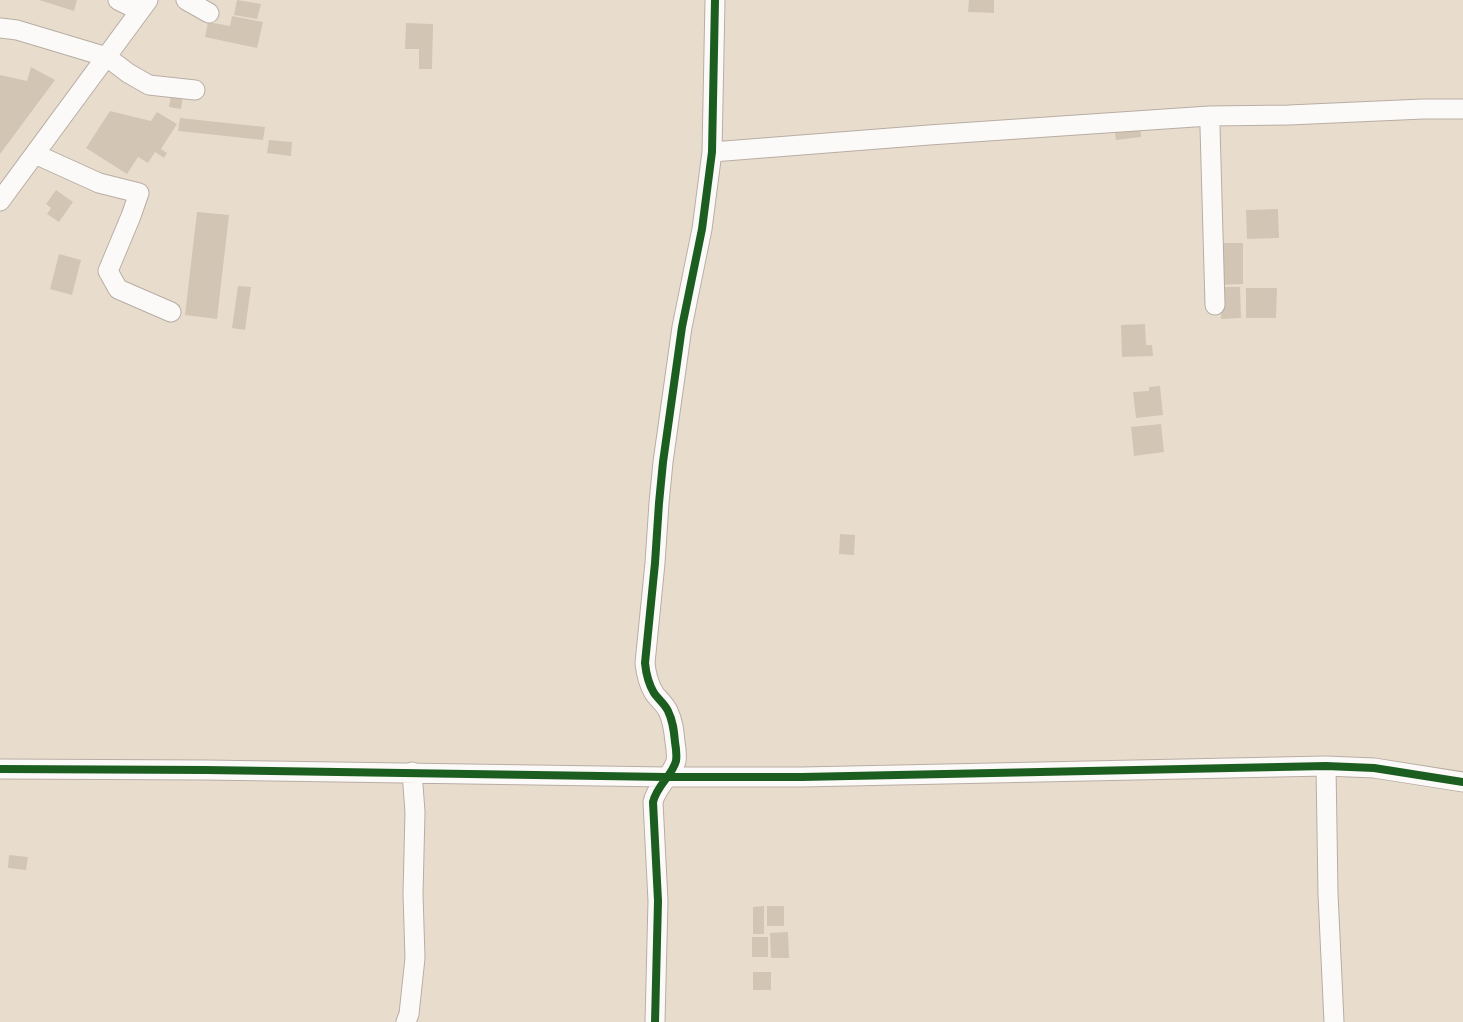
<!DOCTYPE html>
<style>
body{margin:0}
canvas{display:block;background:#e8ddcd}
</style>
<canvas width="1463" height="1022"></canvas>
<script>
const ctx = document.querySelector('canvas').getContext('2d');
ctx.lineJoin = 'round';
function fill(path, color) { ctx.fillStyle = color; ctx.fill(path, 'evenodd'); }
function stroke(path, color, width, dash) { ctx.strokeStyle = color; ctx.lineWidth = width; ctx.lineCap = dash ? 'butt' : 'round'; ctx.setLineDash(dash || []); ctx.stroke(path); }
fill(new Path2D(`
 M 39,0 L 77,0 L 74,11 Z
 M 237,0 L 261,4 L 257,19 L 234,15 Z
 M 969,0 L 994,0 L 994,13 L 968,12 Z
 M 232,16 L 263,22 L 257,48 L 205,37 L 208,22 L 230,26 Z
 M 406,23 L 433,24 L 432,69 L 419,69 L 419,49 L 405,49 Z
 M 31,67 L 55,80 L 0,154 L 0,75 L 27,81 Z
 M 171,95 L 183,96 L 181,109 L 169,107 Z
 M 110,111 L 151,121 L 157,112 L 177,124 L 161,149 L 167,153 L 164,158 L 155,152 L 148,163 L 138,157 L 127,174 L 86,148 Z
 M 180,118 L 265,127 L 263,140 L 178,131 Z
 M 1140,124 L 1141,137 L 1116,140 L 1114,127 Z
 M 269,140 L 292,142 L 291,156 L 267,153 Z
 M 56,190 L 73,202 L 59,222 L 47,214 L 51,208 L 46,204 Z
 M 1278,209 L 1279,238 L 1247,239 L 1246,210 Z
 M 197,212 L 229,215 L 217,319 L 185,315 Z
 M 1217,243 L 1243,243 L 1243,284 L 1217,285 Z
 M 59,254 L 81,260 L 72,295 L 50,289 Z
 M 238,286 L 251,287 L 245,330 L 232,328 Z
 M 1221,287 L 1240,287 L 1241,318 L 1221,319 Z
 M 1246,288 L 1277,288 L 1276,318 L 1246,318 Z
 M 1145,324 L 1146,345 L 1152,345 L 1153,356 L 1122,357 L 1121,325 Z
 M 1160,386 L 1163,415 L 1136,418 L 1133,392 L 1149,391 L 1149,387 Z
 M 1161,424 L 1164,452 L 1134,456 L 1131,427 Z
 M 840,534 L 855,535 L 854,555 L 839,554 Z
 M 9,855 L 28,857 L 26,870 L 8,868 Z
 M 764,906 L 764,934 L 753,934 L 753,907 Z
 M 767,906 L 784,906 L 784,926 L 767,926 Z
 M 788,932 L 789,958 L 771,958 L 770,933 Z
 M 752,937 L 768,937 L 768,957 L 752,957 Z
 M 753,972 L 771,972 L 771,990 L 753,990 Z`), '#d3c5b4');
const minor = new Path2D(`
 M 118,0 L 140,11
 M 186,0 L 209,13
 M 0,28 L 17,30 L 107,57 L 128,73 L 149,85 L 195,90
 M 1209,116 L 1210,127 L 1215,305
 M 712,152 L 929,135 L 1209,116 L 1289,115 L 1423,109 L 1463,109
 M 35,154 L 99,183 L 139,193 L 131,216 L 108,271 L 118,289 L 171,312
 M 0,201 L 148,0
 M 1326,766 L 1328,894 L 1334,1022
 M 0,769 L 206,770 L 666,777 L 802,777 L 1326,766 L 1374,768 L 1463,782
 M 406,1022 L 409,1014 L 415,958 L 413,894 L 415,812 L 412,772
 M 655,1022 L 658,901 L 653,802 C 657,785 672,776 676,761 C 677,755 676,748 675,742 C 674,731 673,721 668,711 C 665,704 658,699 654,693 C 648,683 646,673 645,663 L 655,563 L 659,503 L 663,462 L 682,327 L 702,229 L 712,152 L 715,0`);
stroke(minor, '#b8ada4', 21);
stroke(minor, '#fcfaf8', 19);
stroke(new Path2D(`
 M 0,769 L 206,770 L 666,777 L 802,777 L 1326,766 L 1374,768 L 1463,782
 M 655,1022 L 658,901 L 653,802 C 657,785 672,776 676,761 C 677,755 676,748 675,742 C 674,731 673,721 668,711 C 665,704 658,699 654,693 C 648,683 646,673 645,663 L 655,563 L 659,503 L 663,462 L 682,327 L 702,229 L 712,152 L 715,0`), '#1b5e20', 8);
</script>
